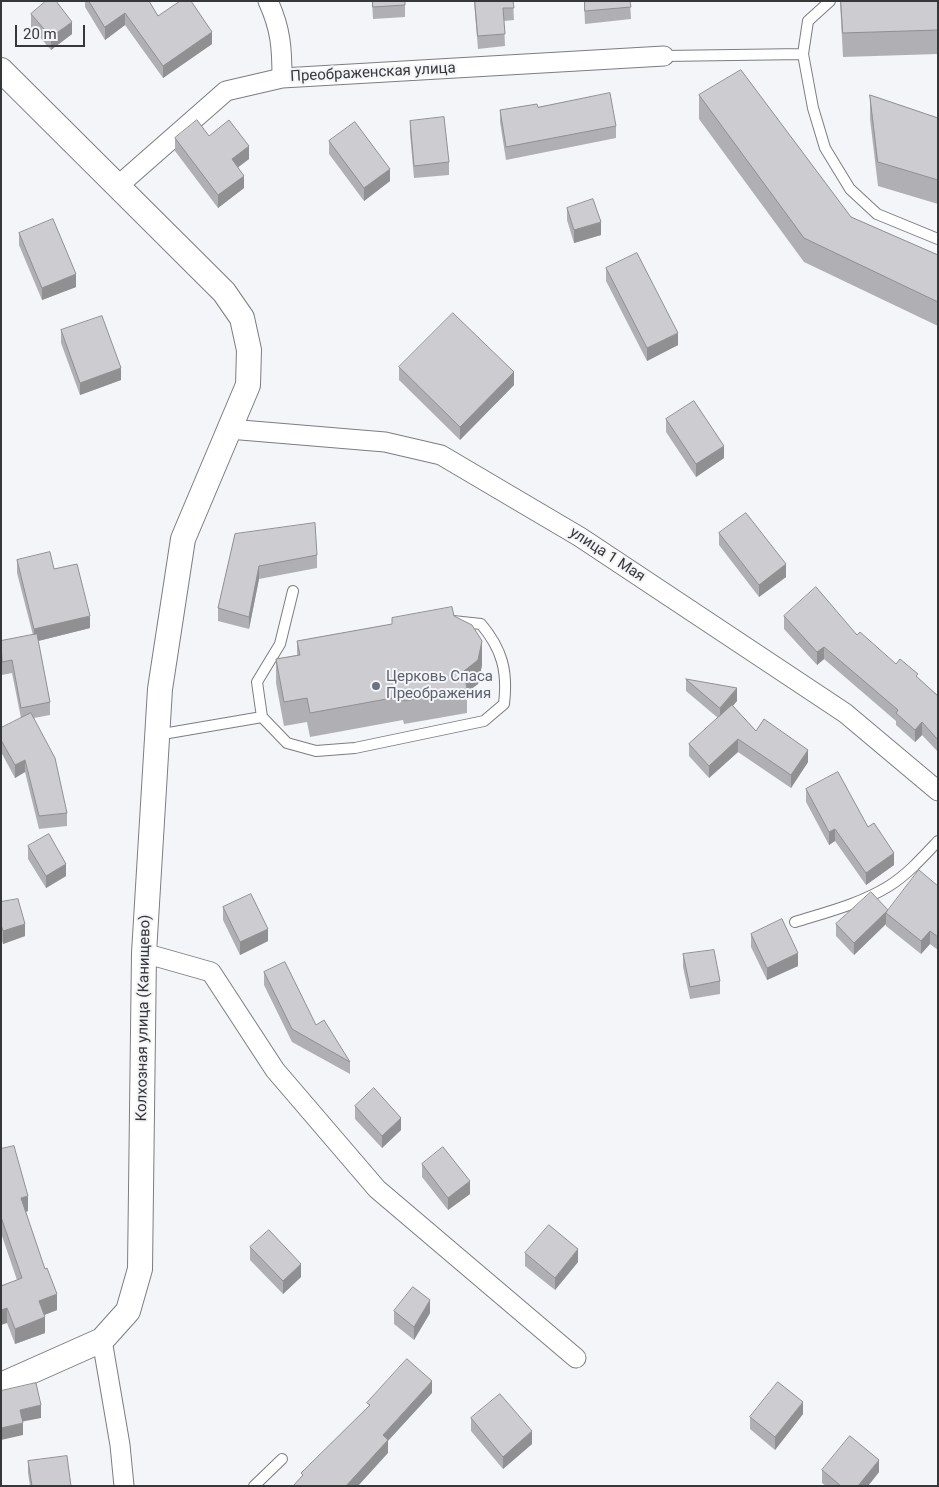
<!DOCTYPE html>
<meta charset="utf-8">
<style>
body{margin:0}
#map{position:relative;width:939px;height:1487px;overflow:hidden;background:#f4f5f9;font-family:Roboto,sans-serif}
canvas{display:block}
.frame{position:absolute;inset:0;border:2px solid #363738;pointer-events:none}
.scale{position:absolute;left:15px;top:25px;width:70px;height:22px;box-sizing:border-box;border:2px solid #363738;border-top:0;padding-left:6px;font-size:15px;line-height:18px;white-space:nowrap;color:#363738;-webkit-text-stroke:4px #f4f5f9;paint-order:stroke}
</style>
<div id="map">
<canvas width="939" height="1487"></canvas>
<div class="frame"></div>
<div class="scale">20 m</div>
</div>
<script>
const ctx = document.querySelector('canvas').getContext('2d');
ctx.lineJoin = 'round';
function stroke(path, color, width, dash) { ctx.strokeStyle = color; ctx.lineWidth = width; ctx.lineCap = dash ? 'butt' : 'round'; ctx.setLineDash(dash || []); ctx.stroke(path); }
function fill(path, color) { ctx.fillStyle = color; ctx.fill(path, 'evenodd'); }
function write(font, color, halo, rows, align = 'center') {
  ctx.font = font + ' Roboto,sans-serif'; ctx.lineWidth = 4; ctx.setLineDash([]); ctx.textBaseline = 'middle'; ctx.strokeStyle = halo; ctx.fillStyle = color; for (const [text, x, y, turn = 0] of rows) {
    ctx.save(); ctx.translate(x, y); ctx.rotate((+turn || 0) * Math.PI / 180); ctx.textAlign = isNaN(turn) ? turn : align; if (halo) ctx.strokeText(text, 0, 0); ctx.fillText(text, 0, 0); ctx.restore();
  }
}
const service = new Path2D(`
 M 803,54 L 808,21 L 830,1
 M 664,56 L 803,54 L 813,108 L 825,148 L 850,189 L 877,214 L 938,239
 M 262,717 L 257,682 L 280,644 L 293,591
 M 157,735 L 262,717 L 287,743 L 316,751 L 355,748 L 484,721 L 504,704 C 508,671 502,649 481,624 L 453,621
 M 795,922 C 827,912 860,904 889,886 C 908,874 923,857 938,841
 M 254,1486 L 282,1459`);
const minor = new Path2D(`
 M 268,1 C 281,29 282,49 282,78
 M 119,185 L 226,91 L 282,78 L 664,56
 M 229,429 L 385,442 L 441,455 L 580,537 L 845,713 L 938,791
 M 144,953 L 211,972 L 275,1070 L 377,1189 L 576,1358
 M 102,1340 L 120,1445 L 124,1486`);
const tertiary = new Path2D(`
 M 1,70 L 224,292 L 242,318 L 249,350 L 248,385 L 183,539 L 160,689 L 144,953 L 140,1269 L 128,1311 L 102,1340 L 1,1385`);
stroke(service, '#7c7d80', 12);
stroke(minor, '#7c7d80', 21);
stroke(tertiary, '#7c7d80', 26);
stroke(service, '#fff', 10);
stroke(minor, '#fff', 19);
stroke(tertiary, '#fff', 24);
fill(new Path2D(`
 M 85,1 L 149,1 L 158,16 L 212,44 L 163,78 L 125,25 L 105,40 L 85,7 Z
 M 372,1 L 405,1 L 405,17 L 373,19 Z
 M 474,1 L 513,1 L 514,20 L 504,21 L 505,46 L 478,49 Z
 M 584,1 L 630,1 L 631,19 L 585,24 Z
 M 840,1 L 938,1 L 938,54 L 843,57 Z
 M 31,14 L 72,34 L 51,50 L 31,27 Z
 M 699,95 L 851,217 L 938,255 L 938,326 L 804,262 L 699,119 Z
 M 870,95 L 938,118 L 938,204 L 878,186 L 870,119 Z
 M 500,110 L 616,126 L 616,138 L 506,160 L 500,122 Z
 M 410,121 L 449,162 L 449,175 L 414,178 L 410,133 Z
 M 209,136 L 249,159 L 238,167 L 244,188 L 218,208 L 175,151 L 175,138 Z
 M 329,141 L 390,181 L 364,201 L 329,154 Z
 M 567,208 L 601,235 L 574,243 L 567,220 Z
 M 19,233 L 76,287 L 42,300 L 19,245 Z
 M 606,268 L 678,345 L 647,361 L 606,281 Z
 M 61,330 L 121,380 L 80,395 L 61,343 Z
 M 399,367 L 514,385 L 460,440 L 399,380 Z
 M 666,419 L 724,458 L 696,477 L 666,432 Z
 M 719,533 L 786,577 L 759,597 L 719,545 Z
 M 235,534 L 317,555 L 317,568 L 259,579 L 249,629 L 218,621 L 218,608 Z
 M 17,560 L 54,569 L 90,628 L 38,641 L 50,702 L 50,715 L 34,718 L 67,813 L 67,826 L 39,829 L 25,772 L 15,778 L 1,752 L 1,740 L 21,718 L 12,673 L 2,675 L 1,641 L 33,635 L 17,573 Z
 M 454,616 L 482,665 L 478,684 L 467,692 L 467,713 L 404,724 L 403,720 L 310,737 L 307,722 L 284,726 L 276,683 L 276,659 L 297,655 L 297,641 L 392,624 L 392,618 Z
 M 784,616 L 857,635 L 896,664 L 918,678 L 938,696 L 938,752 L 922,735 L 915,742 L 896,725 L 896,721 L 824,659 L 817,665 L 784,629 Z
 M 686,679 L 737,701 L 733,706 L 756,731 L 808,762 L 791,788 L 738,752 L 709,778 L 689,756 L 689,744 L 718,718 L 686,691 Z
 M 806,789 L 868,827 L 894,865 L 866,885 L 835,841 L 829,845 L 806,802 Z
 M 28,846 L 66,876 L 46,888 L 28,859 Z
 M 938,886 L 938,950 L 930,944 L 921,954 L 886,926 L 886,924 L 854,955 L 836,936 L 836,924 L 888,910 Z
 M 1,902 L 25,936 L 3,944 L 1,938 Z
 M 223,907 L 268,941 L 240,955 L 223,920 Z
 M 751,934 L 798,966 L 767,980 L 751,947 Z
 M 683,954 L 720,981 L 720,994 L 690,999 L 683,967 Z
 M 264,972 L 316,1025 L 350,1062 L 350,1074 L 292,1042 L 264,985 Z
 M 355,1106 L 401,1130 L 382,1148 L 355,1119 Z
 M 1,1149 L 28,1211 L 26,1212 L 57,1310 L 44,1315 L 45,1333 L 15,1344 L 7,1323 L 1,1286 L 17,1280 L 1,1233 Z
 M 422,1164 L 470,1194 L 448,1210 L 422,1177 Z
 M 250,1247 L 301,1277 L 283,1294 L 250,1260 Z
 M 525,1253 L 578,1262 L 555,1290 L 525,1266 Z
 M 394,1311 L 430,1313 L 414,1340 L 394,1324 Z
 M 803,1414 L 775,1450 L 750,1429 L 750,1417 Z
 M 471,1418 L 532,1444 L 503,1469 L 471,1431 Z
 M 28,1461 L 71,1486 L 30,1486 L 28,1473 Z
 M 822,1470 L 879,1472 L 868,1486 L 826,1486 L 822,1483 Z`), '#b0b0b4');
fill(new Path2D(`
 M 125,13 L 125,25 L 105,40 L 105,27 Z
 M 72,22 L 72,34 L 51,50 L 51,37 Z
 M 212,32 L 212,44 L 163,78 L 163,66 Z
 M 249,146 L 249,159 L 232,172 L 232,159 Z
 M 390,169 L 390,181 L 364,201 L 364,188 Z
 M 244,176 L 244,188 L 218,208 L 218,195 Z
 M 601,222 L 601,235 L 574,243 L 574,230 Z
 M 76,274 L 76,287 L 42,300 L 42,288 Z
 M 678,333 L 678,345 L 647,361 L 647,348 Z
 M 121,368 L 121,380 L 80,395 L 80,383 Z
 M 514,372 L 514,385 L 460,440 L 460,427 Z
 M 724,446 L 724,458 L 696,477 L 696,464 Z
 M 786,564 L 786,577 L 759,597 L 759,585 Z
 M 259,566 L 259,579 L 249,629 L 249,617 Z
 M 90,616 L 90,628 L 34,642 L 34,629 Z
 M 482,641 L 482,665 L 478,684 L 467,692 L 464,671 Z
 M 824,647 L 824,659 L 817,665 L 817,652 Z
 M 737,688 L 737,701 L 720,720 L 720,708 Z
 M 922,722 L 922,735 L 915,742 L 915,730 Z
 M 738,739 L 738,752 L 709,778 L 709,766 Z
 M 808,750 L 808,762 L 791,788 L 791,775 Z
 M 25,760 L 25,772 L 15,778 L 15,765 Z
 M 835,829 L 835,841 L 829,845 L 829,832 Z
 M 894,853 L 894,865 L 866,885 L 866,873 Z
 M 66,864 L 66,876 L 46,888 L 46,876 Z
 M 888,910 L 886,913 L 886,924 L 854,955 L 854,943 Z
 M 25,924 L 25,936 L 3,944 L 3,931 Z
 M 268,929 L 268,941 L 240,955 L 240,942 Z
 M 930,931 L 930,944 L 921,954 L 921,941 Z
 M 798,953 L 798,966 L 767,980 L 767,968 Z
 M 401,1118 L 401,1130 L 382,1148 L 382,1136 Z
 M 470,1181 L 470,1194 L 448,1210 L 448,1198 Z
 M 28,1196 L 28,1211 L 21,1213 L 21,1198 Z
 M 578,1249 L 578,1262 L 555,1290 L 555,1278 Z
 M 301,1264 L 301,1277 L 283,1294 L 283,1281 Z
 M 57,1294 L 57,1310 L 39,1317 L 39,1301 Z
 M 430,1300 L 430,1313 L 414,1340 L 414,1327 Z
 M 7,1308 L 7,1323 L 1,1325 L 1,1310 Z
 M 45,1317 L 45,1333 L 15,1344 L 15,1329 Z
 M 432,1381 L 432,1393 L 388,1441 L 388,1453 L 358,1486 L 346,1486 L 383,1435 Z
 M 803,1402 L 803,1414 L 775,1450 L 775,1437 Z
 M 41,1405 L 41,1418 L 20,1422 L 20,1410 Z
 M 23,1423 L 23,1435 L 1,1440 L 1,1428 Z
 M 532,1431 L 532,1444 L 503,1469 L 503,1457 Z
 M 879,1460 L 879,1472 L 868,1486 L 858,1486 Z`), '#909092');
const building = new Path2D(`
 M 46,1 L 56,1 L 72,22 L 51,37 L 31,14 Z
 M 89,1 L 149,1 L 158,16 L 180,1 L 191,1 L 212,32 L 163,66 L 125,13 L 105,27 Z
 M 373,1 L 405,1 L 405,5 L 373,7 Z
 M 475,1 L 513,1 L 514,8 L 503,8 L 505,34 L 478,36 Z
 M 585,1 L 630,1 L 631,7 L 585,11 Z
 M 841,1 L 938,1 L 938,30 L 843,33 Z
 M 741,70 L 851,217 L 938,255 L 938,302 L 804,238 L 699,95 Z
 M 610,93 L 616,126 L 506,147 L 500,110 L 537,104 L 538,107 Z
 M 870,95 L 938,118 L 938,180 L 878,162 Z
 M 444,117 L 449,162 L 414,166 L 410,121 Z
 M 197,120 L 209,136 L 229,120 L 249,146 L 232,159 L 244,176 L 218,195 L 175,138 Z
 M 355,122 L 390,169 L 364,188 L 329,141 Z
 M 593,199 L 601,222 L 574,230 L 567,208 Z
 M 53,219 L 76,274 L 42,288 L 19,233 Z
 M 637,253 L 678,333 L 647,348 L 606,268 Z
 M 453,313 L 514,372 L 460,427 L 399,367 Z
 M 102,316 L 121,368 L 80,383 L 61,330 Z
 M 694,401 L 724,446 L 696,464 L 666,419 Z
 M 746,513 L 786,564 L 759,585 L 719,533 Z
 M 315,523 L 317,555 L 259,566 L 249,617 L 218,608 L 235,534 Z
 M 50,552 L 54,569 L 77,564 L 90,616 L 34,629 L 17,560 Z
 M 816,587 L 857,635 L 860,632 L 896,664 L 900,659 L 918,674 L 916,676 L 938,696 L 938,740 L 922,722 L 915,730 L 896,713 L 898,710 L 824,647 L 817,652 L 784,616 Z
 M 452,607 L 454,616 L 472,625 L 482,641 L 478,660 L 464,671 L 467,689 L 404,701 L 403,696 L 310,713 L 307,698 L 284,702 L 276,659 L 300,655 L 297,641 L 392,624 L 392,618 Z
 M 37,634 L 50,702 L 21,708 L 12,660 L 2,662 L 1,641 Z
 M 686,679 L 737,688 L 720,708 Z
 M 732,705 L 756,731 L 764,719 L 808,750 L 791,775 L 738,739 L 709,766 L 689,744 Z
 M 31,713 L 55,758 L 67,813 L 39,816 L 25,760 L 15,765 L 1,740 L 1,728 Z
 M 838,772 L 868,827 L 874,823 L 894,853 L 866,873 L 835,829 L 829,832 L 806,789 Z
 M 49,834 L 66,864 L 46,876 L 28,846 Z
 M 919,870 L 938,886 L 938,937 L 930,931 L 921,941 L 886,913 Z
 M 871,892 L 888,910 L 854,943 L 836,924 Z
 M 251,894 L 268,929 L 240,942 L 223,907 Z
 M 18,899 L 25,924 L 3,931 L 1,925 L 1,902 Z
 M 782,919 L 798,953 L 767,968 L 751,934 Z
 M 714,950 L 720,981 L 690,987 L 683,954 Z
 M 285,962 L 316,1025 L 324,1020 L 350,1062 L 292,1029 L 264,972 Z
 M 374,1088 L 401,1118 L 382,1136 L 355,1106 Z
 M 14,1146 L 28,1196 L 21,1198 L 45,1269 L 47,1268 L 57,1294 L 39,1301 L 45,1317 L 15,1329 L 7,1308 L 1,1310 L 1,1286 L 22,1278 L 1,1217 L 1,1149 Z
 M 443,1147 L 470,1181 L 448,1198 L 422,1164 Z
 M 549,1225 L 578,1249 L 555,1278 L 525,1253 Z
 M 269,1230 L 301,1264 L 283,1281 L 250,1247 Z
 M 413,1287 L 430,1300 L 414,1327 L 394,1311 Z
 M 407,1359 L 432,1381 L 383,1435 L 388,1440 L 346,1486 L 293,1486 L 303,1475 L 301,1473 L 370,1405 L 367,1403 Z
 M 778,1382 L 803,1402 L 775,1437 L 750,1417 Z
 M 36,1383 L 41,1405 L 20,1410 L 23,1423 L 1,1428 L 1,1391 Z
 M 500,1394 L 532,1431 L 503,1457 L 471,1418 Z
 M 850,1436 L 879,1460 L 858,1486 L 841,1486 L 822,1470 Z
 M 67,1456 L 71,1486 L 32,1486 L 28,1461 Z`);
fill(building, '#cdcdd1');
stroke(building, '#909092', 1);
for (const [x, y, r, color] of [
 [376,686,5,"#6b7280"]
]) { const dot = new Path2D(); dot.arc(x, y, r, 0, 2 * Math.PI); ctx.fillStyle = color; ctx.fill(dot); stroke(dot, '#f4f5f9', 2); }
write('15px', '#363738', '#f4f5f9', [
 ["Преображенская улица",373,73,-3],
 ["улица 1 Мая",607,555,33],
 ["Колхозная улица (Канищево)",144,1018,-89]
]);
write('15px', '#5b616d', '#f4f5f9', [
 ["Церковь Спаса",386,677],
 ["Преображения",386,694]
], 'left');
</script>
